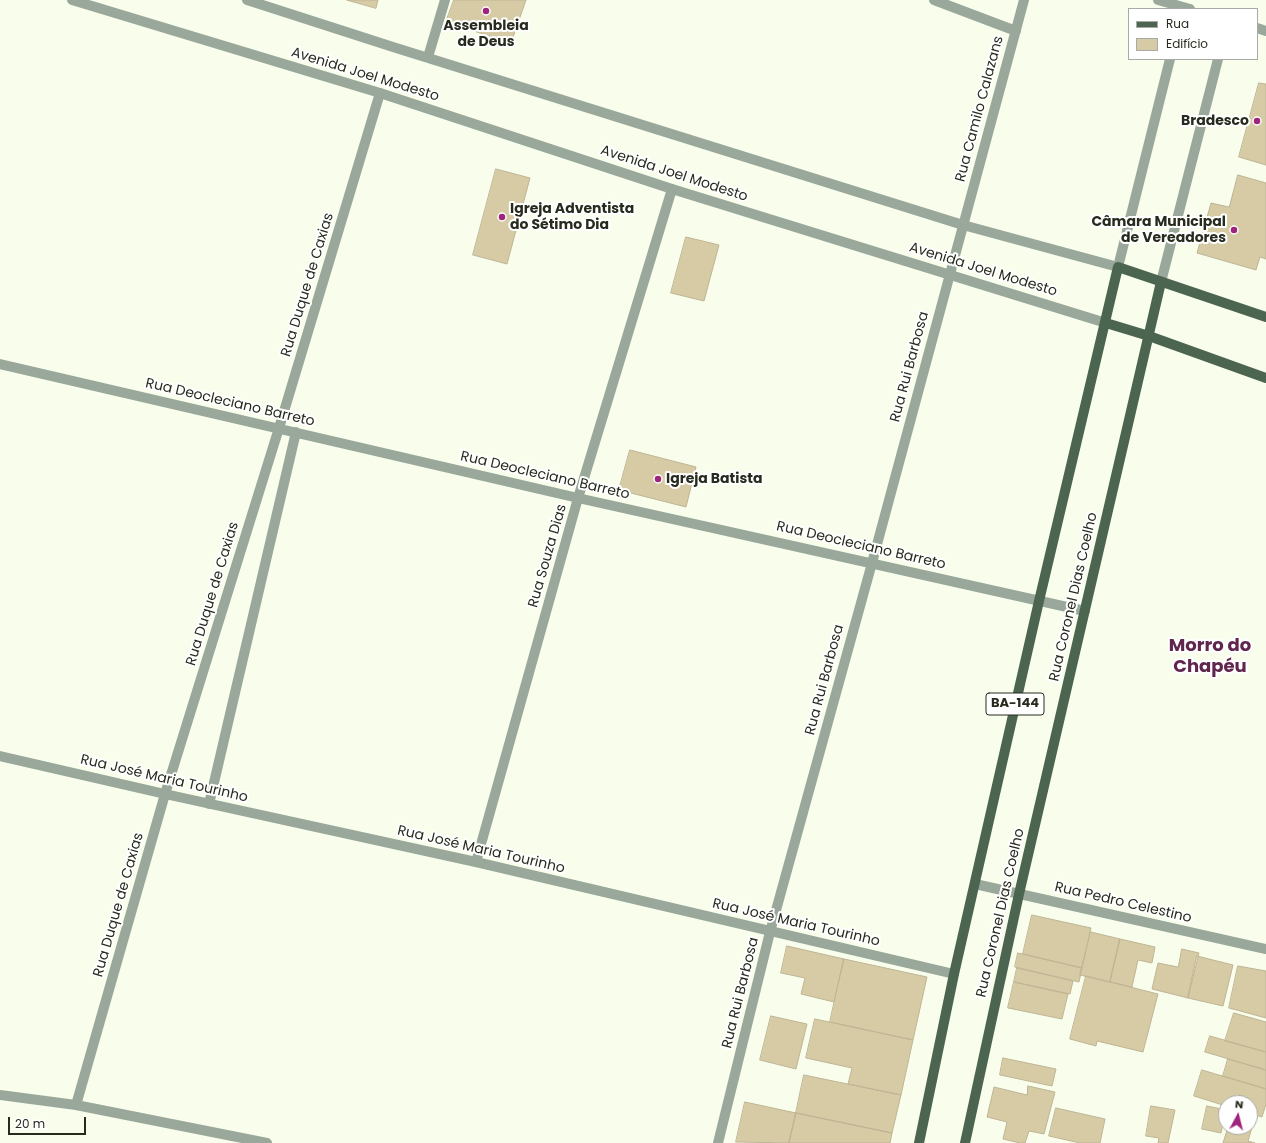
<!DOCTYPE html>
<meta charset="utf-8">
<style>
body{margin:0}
#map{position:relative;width:1266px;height:1143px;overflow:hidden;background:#f8feeb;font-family:Poppins,sans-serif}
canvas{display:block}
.legend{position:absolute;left:1128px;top:8px;width:130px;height:52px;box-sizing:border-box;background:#fff;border:1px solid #a9aaa5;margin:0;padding:5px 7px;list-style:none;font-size:12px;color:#272b1e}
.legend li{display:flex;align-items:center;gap:8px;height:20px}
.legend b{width:20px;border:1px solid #a9aaa5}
.north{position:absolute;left:1218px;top:1095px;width:40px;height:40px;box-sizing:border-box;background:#fff;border:1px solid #a9aaa5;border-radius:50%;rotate:7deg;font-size:11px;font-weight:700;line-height:16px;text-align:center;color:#272b1e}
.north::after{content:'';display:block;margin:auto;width:14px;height:18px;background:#9e247c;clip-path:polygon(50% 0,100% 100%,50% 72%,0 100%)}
.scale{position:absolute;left:8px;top:1117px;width:78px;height:18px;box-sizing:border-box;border:2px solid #272b1e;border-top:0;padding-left:5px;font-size:12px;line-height:14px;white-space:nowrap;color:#272b1e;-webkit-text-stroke:3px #fff;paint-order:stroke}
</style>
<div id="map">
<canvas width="1266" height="1143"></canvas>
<ul class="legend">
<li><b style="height:5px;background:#4b6550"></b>Rua</li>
<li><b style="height:11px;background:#d6cba5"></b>Edifício</li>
</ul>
<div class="north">N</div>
<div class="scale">20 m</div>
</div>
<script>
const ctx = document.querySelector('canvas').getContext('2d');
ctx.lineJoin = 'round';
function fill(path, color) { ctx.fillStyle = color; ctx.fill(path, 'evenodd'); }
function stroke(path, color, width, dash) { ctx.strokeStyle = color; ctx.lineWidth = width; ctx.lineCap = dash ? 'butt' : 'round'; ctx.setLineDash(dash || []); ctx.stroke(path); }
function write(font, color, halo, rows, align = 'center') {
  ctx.font = font + ' Poppins,sans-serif'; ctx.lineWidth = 4; ctx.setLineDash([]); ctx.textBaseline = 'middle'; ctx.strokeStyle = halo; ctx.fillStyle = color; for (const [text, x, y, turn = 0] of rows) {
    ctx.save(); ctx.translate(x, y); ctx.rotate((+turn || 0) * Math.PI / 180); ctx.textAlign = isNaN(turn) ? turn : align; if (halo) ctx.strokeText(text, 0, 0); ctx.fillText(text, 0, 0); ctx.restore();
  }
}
const building = new Path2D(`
 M 347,0 L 378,0 L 376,8 Z
 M 454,0 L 526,0 L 511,43 L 446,22 Z
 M 1259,83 L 1266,84 L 1266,165 L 1239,157 Z
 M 496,169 L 530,178 L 507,264 L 473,255 Z
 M 1238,175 L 1266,183 L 1266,259 L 1260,257 L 1256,270 L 1197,253 L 1211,203 L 1229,207 Z
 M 686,237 L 719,245 L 704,301 L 671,293 Z
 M 630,450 L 696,467 L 686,507 L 619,490 Z
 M 1032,915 L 1091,928 L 1082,968 L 1023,954 Z
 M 1091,932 L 1120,939 L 1110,982 L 1080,975 Z
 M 1120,939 L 1155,947 L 1152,963 L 1138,960 L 1132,987 L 1110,982 Z
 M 787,946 L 844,959 L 834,1002 L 801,994 L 805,978 L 781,973 Z
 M 1182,949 L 1199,953 L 1188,998 L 1152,989 L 1158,963 L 1178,967 Z
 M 1018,953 L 1082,968 L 1079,982 L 1015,967 Z
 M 1197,956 L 1233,965 L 1223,1006 L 1188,998 Z
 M 844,959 L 927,977 L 913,1040 L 830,1022 Z
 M 1238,966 L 1266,971 L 1266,1018 L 1229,1008 Z
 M 1017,968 L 1073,981 L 1070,994 L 1014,982 Z
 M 1086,976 L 1158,994 L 1143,1052 L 1097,1041 L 1096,1046 L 1070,1039 Z
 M 1014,982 L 1068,994 L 1062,1019 L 1008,1008 Z
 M 1234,1013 L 1266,1022 L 1266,1052 L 1225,1041 Z
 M 771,1016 L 807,1024 L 796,1069 L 760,1060 Z
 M 815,1019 L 913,1040 L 901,1095 L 848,1084 L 852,1068 L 806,1058 Z
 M 1210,1036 L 1266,1052 L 1266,1070 L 1205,1052 Z
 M 1003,1058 L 1056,1069 L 1052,1086 L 1000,1075 Z
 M 1228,1059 L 1266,1070 L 1266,1089 L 1223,1076 Z
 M 1202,1070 L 1266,1089 L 1266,1104 L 1262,1117 L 1250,1113 L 1250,1103 L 1226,1103 L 1226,1106 L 1194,1096 Z
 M 804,1075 L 901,1095 L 892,1133 L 796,1113 Z
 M 1028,1086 L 1055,1092 L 1044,1134 L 1029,1131 L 1025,1143 L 1020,1143 L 1003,1139 L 1007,1122 L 987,1117 L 994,1087 L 1027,1095 Z
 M 745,1102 L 796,1113 L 789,1143 L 736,1142 Z
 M 1151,1106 L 1175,1110 L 1168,1143 L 1158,1143 L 1159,1138 L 1146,1136 Z
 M 1207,1106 L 1226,1110 L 1221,1133 L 1202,1129 Z
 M 1056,1108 L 1105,1119 L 1100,1143 L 1080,1143 L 1049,1136 Z
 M 796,1113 L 892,1133 L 890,1143 L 789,1143 Z
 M 1250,1120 L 1254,1121 L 1248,1141 L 1255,1143 L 1223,1143 L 1228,1127 L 1250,1127 Z`);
fill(building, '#d6cba5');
stroke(building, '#beb595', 1);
stroke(new Path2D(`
 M 934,0 L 1016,31
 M 1158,0 L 1190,9
 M 1257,28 L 1266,31
 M 428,57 L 445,0
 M 1118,267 L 1170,59
 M 1161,282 L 1218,59
 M 0,364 L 578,498 L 1085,611
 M 0,756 L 165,794 L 476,862 L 954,974
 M 209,804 L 296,432
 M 476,862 L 578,498 L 672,189
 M 975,884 L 1266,949
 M 0,1095 L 76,1105 L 267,1143
 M 76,1105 L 165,794 L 279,428 L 380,93
 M 718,1143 L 770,932 L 872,563 L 1024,0`), '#9aa89c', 10);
stroke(new Path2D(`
 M 72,0 L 380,93 L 672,189 L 1106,323
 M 247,0 L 393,47 L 963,225 L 1118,267`), '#9aa89c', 10);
stroke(new Path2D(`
 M 1106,323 L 1149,336 L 1266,378
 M 919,1143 L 954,974 L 1039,601 L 1118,267 L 1266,317
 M 965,1143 L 1019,894 L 1161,282`), '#4b6550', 10);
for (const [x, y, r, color] of [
 [486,11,4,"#9e247c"],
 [1257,121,4,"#9e247c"],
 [502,217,4,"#9e247c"],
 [1234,230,4,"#9e247c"],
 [658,479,4,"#9e247c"]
]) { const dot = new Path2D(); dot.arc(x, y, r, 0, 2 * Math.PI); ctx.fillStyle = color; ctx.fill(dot); stroke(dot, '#fff', 1.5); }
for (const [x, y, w] of [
 [1015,704,58]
]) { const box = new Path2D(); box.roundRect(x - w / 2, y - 11, w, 22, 3); ctx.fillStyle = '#fff'; ctx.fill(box); stroke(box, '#272b1e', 1); }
write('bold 13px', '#272b1e', null, [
 ["BA-144",1015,704]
]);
write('bold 14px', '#272b1e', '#fff', [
 ["Assembleia",486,26,"center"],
 ["de Deus",486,42,"center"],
 ["Bradesco",1249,121],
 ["Igreja Adventista",510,209,"left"],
 ["do Sétimo Dia",510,225,"left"],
 ["Câmara Municipal",1226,222],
 ["de Vereadores",1226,238],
 ["Igreja Batista",666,479,"left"]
], 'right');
write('14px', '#272b1e', '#fff', [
 ["Avenida Joel Modesto",365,75,17],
 ["Rua Camilo Calazans",980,109,-75],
 ["Avenida Joel Modesto",674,174,18],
 ["Avenida Joel Modesto",983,270,17],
 ["Rua Duque de Caxias",308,285,-73],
 ["Rua Rui Barbosa",910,367,-75],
 ["Rua Deocleciano Barreto",230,403,13],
 ["Rua Deocleciano Barreto",545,476,13],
 ["Rua Deocleciano Barreto",861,546,13],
 ["Rua Souza Dias",548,556,-74],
 ["Rua Duque de Caxias",213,594,-73],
 ["Rua Coronel Dias Coelho",1074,597,-77],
 ["Rua Rui Barbosa",825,680,-75],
 ["Rua José Maria Tourinho",164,779,13],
 ["Rua José Maria Tourinho",481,850,13],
 ["Rua Pedro Celestino",1123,903,13],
 ["Rua Duque de Caxias",119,905,-74],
 ["Rua Coronel Dias Coelho",1001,913,-77],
 ["Rua José Maria Tourinho",796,923,13],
 ["Rua Rui Barbosa",741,993,-76]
]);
write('bold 18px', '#61264e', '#fff', [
 ["Morro do",1210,646],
 ["Chapéu",1210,667]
]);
</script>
